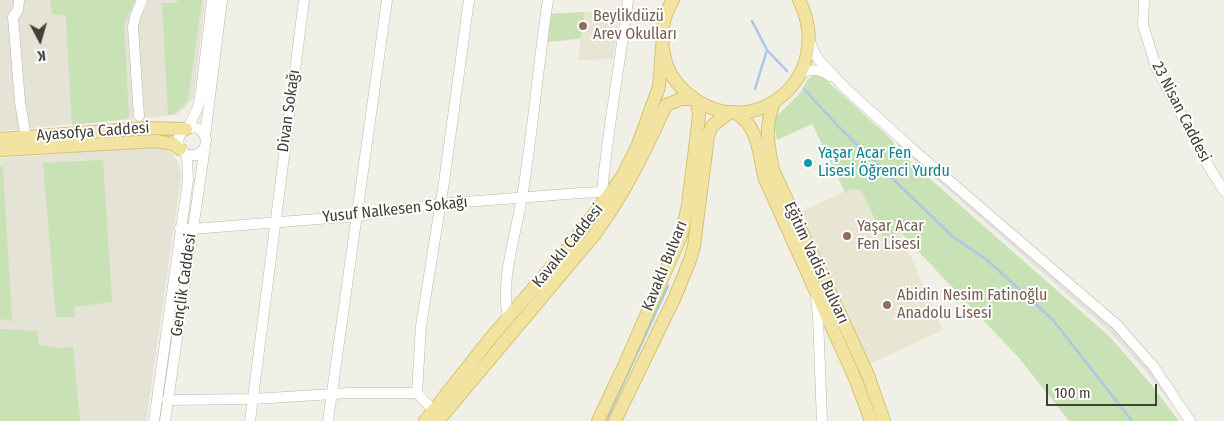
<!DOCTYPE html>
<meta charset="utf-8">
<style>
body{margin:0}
#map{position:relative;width:1224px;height:421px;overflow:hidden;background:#f1f0e7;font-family:"Fira Sans Condensed",sans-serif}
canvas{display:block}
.north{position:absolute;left:15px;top:15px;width:50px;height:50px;-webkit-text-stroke:4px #fff;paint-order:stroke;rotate:174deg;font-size:14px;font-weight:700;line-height:20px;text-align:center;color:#444037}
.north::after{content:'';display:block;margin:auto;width:18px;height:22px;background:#444037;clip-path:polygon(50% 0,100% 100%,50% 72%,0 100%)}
.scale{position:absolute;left:1046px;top:384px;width:111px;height:22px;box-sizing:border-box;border:2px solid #444037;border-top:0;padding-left:6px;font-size:15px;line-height:18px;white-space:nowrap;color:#444037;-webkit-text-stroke:4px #fff;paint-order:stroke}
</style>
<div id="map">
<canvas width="1224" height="421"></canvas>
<div class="north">K</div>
<div class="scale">100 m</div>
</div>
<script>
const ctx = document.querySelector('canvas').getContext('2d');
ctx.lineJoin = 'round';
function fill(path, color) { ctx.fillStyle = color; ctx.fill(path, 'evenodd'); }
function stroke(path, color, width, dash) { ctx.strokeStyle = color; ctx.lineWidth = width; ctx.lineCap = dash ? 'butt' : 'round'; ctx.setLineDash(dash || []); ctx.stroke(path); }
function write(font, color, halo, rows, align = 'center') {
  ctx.font = font + ' "Fira Sans Condensed",sans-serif'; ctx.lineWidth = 4; ctx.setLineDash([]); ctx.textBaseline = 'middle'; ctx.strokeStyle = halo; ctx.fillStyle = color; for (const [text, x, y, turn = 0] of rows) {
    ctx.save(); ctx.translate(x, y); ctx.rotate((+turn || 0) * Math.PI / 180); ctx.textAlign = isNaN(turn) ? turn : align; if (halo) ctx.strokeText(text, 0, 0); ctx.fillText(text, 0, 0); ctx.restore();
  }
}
fill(new Path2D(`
 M 0,0 L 205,0 L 194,97 L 184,109 L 174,115 L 0,131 Z
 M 158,146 L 170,152 L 178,162 L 181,177 L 146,421 L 0,421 L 0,158 Z`), '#e5e2d6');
fill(new Path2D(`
 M 620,8 L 613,59 L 578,60 L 581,39 L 558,42 L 550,14 L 600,11 Z
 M 850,189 L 858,189 L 862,192 L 884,239 L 900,232 L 943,330 L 870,364 L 800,212 Z`), '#e9e5d3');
fill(new Path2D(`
 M 50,0 L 135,0 L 124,24 L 129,119 L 72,125 L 66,16 L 52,14 Z
 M 177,0 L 202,0 L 188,100 L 174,115 L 168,115 L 162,3 L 177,3 Z
 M 584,12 L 581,38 L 547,42 L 550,14 Z
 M 814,75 L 822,76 L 892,140 L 895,148 L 1110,337 L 1150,383 L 1179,421 L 1069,421 L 1019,358 L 900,232 L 884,239 L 862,192 C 856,188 851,189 845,192 L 812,124 L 777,140 L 774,123 L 776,117 L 801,92 L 807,80 Z
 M 103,160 L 112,302 L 74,307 L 75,317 L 56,317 L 43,163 Z
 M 0,167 L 3,167 L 12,321 L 0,319 Z
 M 0,329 L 37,331 L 39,345 L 61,348 L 73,347 L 80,421 L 0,421 Z`), '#c8e1b5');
fill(new Path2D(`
 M 896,140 L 1108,323 L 1150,367 L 1172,398 L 1168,400 L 1145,370 L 1109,331 L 898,146 Z`), '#e3e2df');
stroke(new Path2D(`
 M 752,21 L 767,50 L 787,71
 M 755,89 L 767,50
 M 804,89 L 840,128 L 952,236 L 987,260 L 1053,320 L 1132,421
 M 606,421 L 668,286`), '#abc8e7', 2.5);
const minor = new Path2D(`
 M 19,0 L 18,10 L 13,17 L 20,102 L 27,144
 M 1144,0 L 1143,25 L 1156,67 L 1209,167 L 1224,191
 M 809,39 L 815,54 L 819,60 L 845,88 L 909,146 L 1117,325 L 1154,367 L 1190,421
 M 800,74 C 811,68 820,69 830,76
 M 139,116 L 133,27 L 135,17 L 142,0
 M 188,128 L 198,107 L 201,92 L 212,0
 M 205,136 L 222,0
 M 602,192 C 608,127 620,64 628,0
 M 180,228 L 192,229 L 356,216 L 440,204 L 580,193 L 602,192 L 610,194
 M 816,297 L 818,317 L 822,421
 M 508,318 C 500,279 516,235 522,197 C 533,132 538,65 548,0
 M 417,393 L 421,326 L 444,182 L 469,0
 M 167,400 L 253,399 L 349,393 L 417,393 L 434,411
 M 154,421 L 188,180 L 187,155
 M 165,421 L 206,140 C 199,112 162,137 187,155 L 197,155 L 204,149
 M 250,421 L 304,0
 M 328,421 L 387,0`);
const major = new Path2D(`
 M 673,0 C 663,16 660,36 664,55 C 667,70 676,84 687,93 C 750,148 838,78 799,0
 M 774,102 C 764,129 768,143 773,170 L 868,375 L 884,421
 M 734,112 C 760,126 758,154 765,179 L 855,378 L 871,421
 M 0,139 L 144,128 L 186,129
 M 0,150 L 156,141 L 173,144 L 180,149
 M 425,421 L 489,340 L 573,242 L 622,177 L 637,147 L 659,87 L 662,47
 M 438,421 L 595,234 C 626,191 645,152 666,105 L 681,99 L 693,99
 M 598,421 L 624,366 L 681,236 L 688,205 L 698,125 L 699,113 L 697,102
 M 615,421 L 675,297 L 690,260 L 694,246 L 708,136 L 712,126 L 730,112`);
stroke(minor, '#bcb8ab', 11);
stroke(major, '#d5c372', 14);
stroke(minor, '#fff', 10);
stroke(major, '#f2e4a0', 12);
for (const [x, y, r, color] of [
 [583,26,5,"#8d6e63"],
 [808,163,5,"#0f9aa8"],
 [847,236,5,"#8d6e63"],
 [887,305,5,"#8d6e63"]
]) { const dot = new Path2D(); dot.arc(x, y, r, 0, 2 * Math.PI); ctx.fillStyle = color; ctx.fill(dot); stroke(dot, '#fff', 2); }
write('16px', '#785e54', '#fff', [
 ["Beylikdüzü",593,17],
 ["Arev Okulları",593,35],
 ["Yaşar Acar",857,227],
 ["Fen Lisesi",857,245],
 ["Abidin Nesim Fatinoğlu",897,296],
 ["Anadolu Lisesi",897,314]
], 'left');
write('16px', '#444037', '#fff', [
 ["Divan Sokağı",289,111,-82],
 ["23 Nisan Caddesi",1181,112,63],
 ["Ayasofya Caddesi",93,132,-4],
 ["Yusuf Nalkesen Sokağı",395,210,-6],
 ["Kavaklı Caddesi",568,246,-51],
 ["Eğitim Vadisi Bulvarı",816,263,65],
 ["Kavaklı Bulvarı",665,266,-68],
 ["Gençlik Caddesi",184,285,-82]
]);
write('16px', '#0d838f', '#fff', [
 ["Yaşar Acar Fen",818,154],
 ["Lisesi Öğrenci Yurdu",818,172]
], 'left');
</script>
